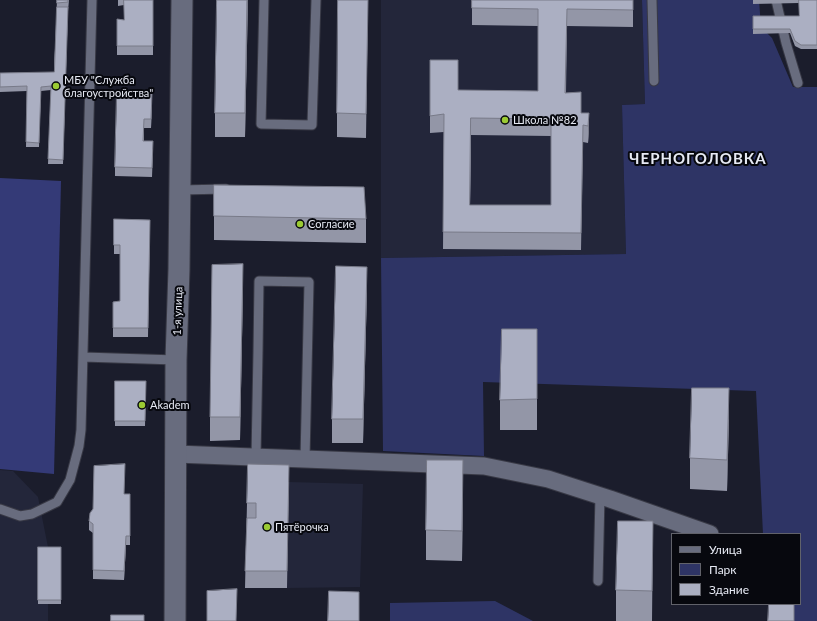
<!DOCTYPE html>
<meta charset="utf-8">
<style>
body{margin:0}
#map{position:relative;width:817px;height:621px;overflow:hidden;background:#1b1d2c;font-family:Lato,sans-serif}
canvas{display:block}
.legend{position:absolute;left:671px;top:533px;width:130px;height:72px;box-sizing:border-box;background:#07080e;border:1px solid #61626a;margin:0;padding:5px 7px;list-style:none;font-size:12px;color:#e7eaf4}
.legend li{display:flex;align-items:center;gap:8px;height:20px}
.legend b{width:20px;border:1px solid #61626a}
</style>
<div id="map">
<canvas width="817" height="621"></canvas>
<ul class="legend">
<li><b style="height:5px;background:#686c7e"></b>Улица</li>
<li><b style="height:11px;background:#2e3465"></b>Парк</li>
<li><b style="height:11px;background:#abafc2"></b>Здание</li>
</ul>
</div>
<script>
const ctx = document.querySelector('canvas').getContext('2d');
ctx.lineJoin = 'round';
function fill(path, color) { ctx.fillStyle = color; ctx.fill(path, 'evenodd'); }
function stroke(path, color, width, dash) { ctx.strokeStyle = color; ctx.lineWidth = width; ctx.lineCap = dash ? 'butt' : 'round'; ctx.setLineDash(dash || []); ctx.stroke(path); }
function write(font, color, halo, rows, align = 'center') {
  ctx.font = font + ' Lato,sans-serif'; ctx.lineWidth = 4; ctx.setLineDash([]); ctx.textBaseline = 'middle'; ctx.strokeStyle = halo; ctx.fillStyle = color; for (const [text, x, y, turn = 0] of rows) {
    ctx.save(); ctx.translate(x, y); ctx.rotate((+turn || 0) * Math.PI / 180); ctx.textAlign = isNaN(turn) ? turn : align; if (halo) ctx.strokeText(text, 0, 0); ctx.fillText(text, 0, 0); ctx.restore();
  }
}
fill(new Path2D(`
 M 381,0 L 642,0 L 645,104 L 622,105 L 626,254 L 381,258 Z
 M 0,470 L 13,471 L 38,497 L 49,552 L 38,552 L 38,604 L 48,604 L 48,621 L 0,621 Z
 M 289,482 L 363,484 L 360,587 L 287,588 Z`), '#23263a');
fill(new Path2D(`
 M 642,0 L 759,0 L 761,27 L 772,38 L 793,87 L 817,87 L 817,621 L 794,621 L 794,604 L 800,604 L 800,534 L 763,534 L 756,391 L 483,382 L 484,456 L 383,451 L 381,258 L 626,254 L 622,105 L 645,104 Z
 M 495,601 L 533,621 L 390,621 L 390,603 Z`), '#2e3465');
fill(new Path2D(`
 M 0,178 L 61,181 L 54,474 L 0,469 Z`), '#343a77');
const service = new Path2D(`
 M 264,0 L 261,124 L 312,125 L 316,0
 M 652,0 L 654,81
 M 776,0 L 786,43 L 798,83
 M 180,190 L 226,189
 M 83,357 L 176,360
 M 256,457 L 258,352 L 259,281 L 309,282 L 305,459
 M 0,509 L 20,516 L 32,514 L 57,502 L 70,480 L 79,446 L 81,430 L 92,0
 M 598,581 L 600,495`);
const minor = new Path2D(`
 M 176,454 L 484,466 L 548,479 L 610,499 L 710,534`);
const tertiary = new Path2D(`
 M 175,621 L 176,360 L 179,269 L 182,0`);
stroke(service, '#383945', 11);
stroke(minor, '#383945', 19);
stroke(tertiary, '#383945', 23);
stroke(service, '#686c7e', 9);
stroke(minor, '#686c7e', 17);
stroke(tertiary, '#686c7e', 21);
fill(new Path2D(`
 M 57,0 L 69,0 L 68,11 L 63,164 L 48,164 L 51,90 L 41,91 L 39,147 L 26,147 L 27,91 L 0,92 L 0,87 L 54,72 Z
 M 118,0 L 153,0 L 153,55 L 117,55 L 117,19 L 124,20 L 124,5 L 118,6 Z
 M 248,0 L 245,137 L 215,137 L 215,113 Z
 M 368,0 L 366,138 L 337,137 L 337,113 Z
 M 472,0 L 633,0 L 633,27 L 567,26 L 566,93 L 581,113 L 589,113 L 589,130 L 588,143 L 583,142 L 581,250 L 443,249 L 444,132 L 430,133 L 430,60 L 458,90 L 538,91 L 538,26 L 472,25 ZM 471,135 L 551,136 L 551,205 L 470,205 Z
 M 753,0 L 817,0 L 817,49 L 801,49 L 795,46 L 790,33 L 753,34 L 753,16 L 799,16 L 799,3 L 753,4 Z
 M 152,102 L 151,128 L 144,128 L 144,141 L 153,150 L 152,177 L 115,176 L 115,167 Z
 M 214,185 L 366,219 L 366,243 L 214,240 Z
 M 114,219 L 150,220 L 148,337 L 113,337 L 113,302 L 120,301 L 120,254 L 114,254 Z
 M 243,287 L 240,440 L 210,441 L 210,417 Z
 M 367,290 L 363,443 L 332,443 L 332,419 Z
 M 537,329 L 537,430 L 500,430 L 500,400 Z
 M 115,381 L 146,381 L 145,426 L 115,426 Z
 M 729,419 L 727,491 L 690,489 L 690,458 Z
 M 289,482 L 287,588 L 245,588 L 247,503 Z
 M 463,491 L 462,561 L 426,560 L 426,530 Z
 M 125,494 L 130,494 L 130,545 L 126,545 L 124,580 L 93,579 L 93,533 L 89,530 L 89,521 Z
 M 653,521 L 652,621 L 616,621 L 616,590 Z
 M 38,547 L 61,547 L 61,604 L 38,604 Z`), '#9396a7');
fill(new Path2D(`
 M 247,0 L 248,0 L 245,137 L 245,113 Z
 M 152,93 L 152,102 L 151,128 L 151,119 Z
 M 589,113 L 589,130 L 588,143 L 588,126 Z
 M 243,264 L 243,287 L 240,440 L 240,417 Z
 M 367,267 L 367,290 L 363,443 L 363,419 Z
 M 729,388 L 729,419 L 727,491 L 727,460 Z
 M 463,460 L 463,491 L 462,561 L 462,531 Z
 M 126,536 L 126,545 L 124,580 L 124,571 Z`), '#787a88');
const building = new Path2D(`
 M 57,0 L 68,0 L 68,2 L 57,3 Z
 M 124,0 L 153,0 L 153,46 L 117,46 L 117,19 L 124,20 Z
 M 217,0 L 247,0 L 245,113 L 215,113 Z
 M 338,0 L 368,0 L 366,114 L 337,113 Z
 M 472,0 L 633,0 L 633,10 L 567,9 L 565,93 L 581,92 L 581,113 L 589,113 L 588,126 L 583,125 L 581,233 L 443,232 L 444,114 L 430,116 L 430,60 L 458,60 L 458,90 L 538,91 L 538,9 L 472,8 ZM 471,118 L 551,119 L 551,205 L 470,205 Z
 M 799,0 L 817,0 L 817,45 L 801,45 L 795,41 L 790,29 L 753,29 L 753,16 L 799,16 Z
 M 57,7 L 68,7 L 63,160 L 48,159 L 51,86 L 41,87 L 39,143 L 26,142 L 27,86 L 0,87 L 0,73 L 54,72 Z
 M 117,91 L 152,93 L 151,119 L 144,119 L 143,141 L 153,141 L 152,168 L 115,167 Z
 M 214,185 L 364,187 L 366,219 L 214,216 Z
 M 114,219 L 150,220 L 148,328 L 113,328 L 113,302 L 120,301 L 120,245 L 114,245 Z
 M 243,264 L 240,417 L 210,417 L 212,265 Z
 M 336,266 L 367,267 L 363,419 L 332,419 Z
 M 502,329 L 537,329 L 537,399 L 500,400 Z
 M 115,381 L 146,381 L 145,421 L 115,421 Z
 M 692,388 L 729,388 L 727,460 L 690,458 Z
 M 427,460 L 463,460 L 462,531 L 426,530 Z
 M 125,464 L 124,494 L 130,494 L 130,536 L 126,536 L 124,571 L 93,570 L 93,524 L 89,521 L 90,513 L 93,509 L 94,466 Z
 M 248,464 L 289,465 L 287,571 L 245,571 L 247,518 L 256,518 L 256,503 L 247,503 Z
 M 618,521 L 653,521 L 652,591 L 616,590 Z
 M 38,547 L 61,547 L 61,600 L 38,600 Z
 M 237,589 L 236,621 L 207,621 L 207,591 Z
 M 329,591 L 359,592 L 359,621 L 328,621 Z
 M 769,604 L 794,604 L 794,621 L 768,621 Z
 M 111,615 L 144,615 L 144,621 L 111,621 Z`);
fill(building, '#abafc2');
stroke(building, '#787a88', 1);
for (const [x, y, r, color] of [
 [56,86,4,"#9bcb33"],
 [505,120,4,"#9bcb33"],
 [300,224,4,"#9bcb33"],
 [142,405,4,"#9bcb33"],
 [267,527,4,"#9bcb33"]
]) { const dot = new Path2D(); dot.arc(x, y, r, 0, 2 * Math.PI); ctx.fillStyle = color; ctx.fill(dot); stroke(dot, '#07080e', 1.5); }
write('11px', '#e7eaf4', '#07080e', [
 ["МБУ \"Служба",64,80],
 ["благоустройства\"",64,93],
 ["Школа №82",513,120],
 ["Согласие",308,224],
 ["Akadem",150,405],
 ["Пятёрочка",275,527]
], 'left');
write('11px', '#e7eaf4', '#07080e', [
 ["1-я улица",178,311,-88]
]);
ctx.letterSpacing = '1px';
write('bold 15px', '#e7eaf4', '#07080e', [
 ["ЧЕРНОГОЛОВКА",698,159]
]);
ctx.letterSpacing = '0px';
</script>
